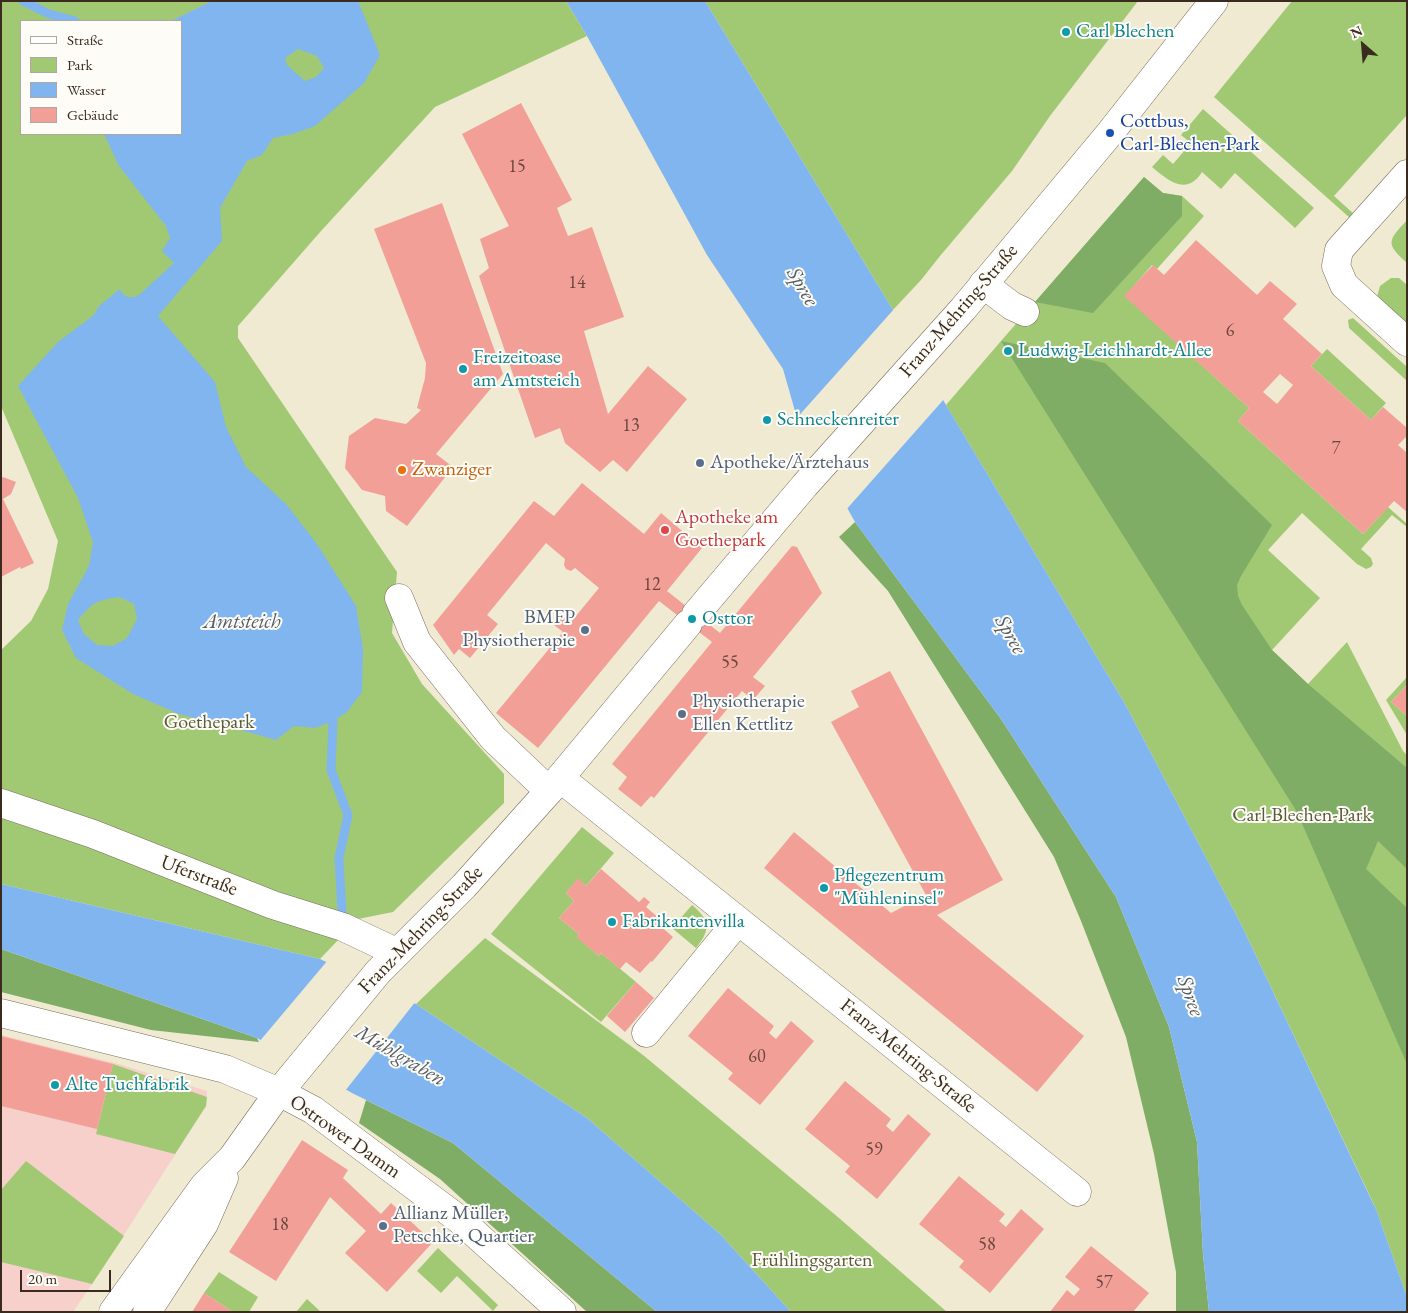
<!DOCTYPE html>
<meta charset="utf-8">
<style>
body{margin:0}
#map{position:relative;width:1408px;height:1313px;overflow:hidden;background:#efead1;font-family:"EB Garamond",serif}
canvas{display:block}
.frame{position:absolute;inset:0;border:2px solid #3b2a1e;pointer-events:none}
.legend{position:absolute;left:20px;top:20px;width:162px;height:115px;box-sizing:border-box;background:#fdfcf7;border:1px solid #afa8a0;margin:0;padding:6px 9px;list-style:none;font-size:15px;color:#3b2a1e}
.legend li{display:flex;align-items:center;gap:10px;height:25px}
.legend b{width:25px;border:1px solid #afa8a0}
.north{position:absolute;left:1338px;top:20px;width:50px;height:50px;-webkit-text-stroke:4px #fdfcf7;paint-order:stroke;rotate:333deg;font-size:14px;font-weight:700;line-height:20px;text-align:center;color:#3b2a1e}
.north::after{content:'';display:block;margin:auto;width:18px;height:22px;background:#3b2a1e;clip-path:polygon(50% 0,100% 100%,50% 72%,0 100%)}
.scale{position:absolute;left:20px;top:1270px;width:91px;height:22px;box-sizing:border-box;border:2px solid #3b2a1e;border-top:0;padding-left:6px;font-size:15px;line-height:18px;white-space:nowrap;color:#3b2a1e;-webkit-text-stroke:4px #fdfcf7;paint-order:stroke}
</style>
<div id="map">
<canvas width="1408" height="1313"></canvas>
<div class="frame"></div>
<ul class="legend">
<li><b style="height:6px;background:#fff"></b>Straße</li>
<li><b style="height:14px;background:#a1c974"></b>Park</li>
<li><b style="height:14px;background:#81b5ef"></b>Wasser</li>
<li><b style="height:14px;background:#f29f98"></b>Gebäude</li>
</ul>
<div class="north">N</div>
<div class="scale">20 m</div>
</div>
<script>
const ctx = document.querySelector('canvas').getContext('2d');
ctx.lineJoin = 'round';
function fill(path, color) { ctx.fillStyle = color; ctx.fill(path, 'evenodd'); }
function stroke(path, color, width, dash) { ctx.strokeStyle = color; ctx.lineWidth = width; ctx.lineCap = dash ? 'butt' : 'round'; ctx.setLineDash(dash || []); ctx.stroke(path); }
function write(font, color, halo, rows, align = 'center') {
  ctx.font = font + ' "EB Garamond",serif'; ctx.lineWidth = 4; ctx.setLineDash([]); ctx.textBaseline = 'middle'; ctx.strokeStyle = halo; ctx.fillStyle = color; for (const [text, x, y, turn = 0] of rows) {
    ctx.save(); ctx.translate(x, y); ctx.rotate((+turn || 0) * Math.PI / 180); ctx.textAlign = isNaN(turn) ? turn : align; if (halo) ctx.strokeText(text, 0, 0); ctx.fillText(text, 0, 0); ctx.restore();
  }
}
fill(new Path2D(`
 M 1,1035 L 115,1063 L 207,1091 L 206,1106 L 101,1271 L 73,1312 L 1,1312 Z`), '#f7d0cb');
fill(new Path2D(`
 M 1,1 L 566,1 L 587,36 L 435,107 L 321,231 L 238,326 L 238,338 L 397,572 L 392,633 L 422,684 L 504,774 L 504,803 L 393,912 L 358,919 L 320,959 L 1,884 L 1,650 L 31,621 L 48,589 L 58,541 L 1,406 ZM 21,21 L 181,21 L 181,134 L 21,134 Z
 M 705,1 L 1138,1 L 1050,116 L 1012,171 L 940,256 L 921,280 L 893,310 Z
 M 1292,1 L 1407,1 L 1407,115 L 1334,196 L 1354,214 L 1350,218 L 1214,97 Z
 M 1203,109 L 1314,208 L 1295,228 L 1235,173 L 1221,189 L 1202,172 C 1200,175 1197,179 1194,181 C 1180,192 1163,176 1152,167 L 1163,155 L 1173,164 L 1191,143 L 1181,135 Z
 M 1144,177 L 1163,193 L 1182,196 L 1204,216 L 1157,269 L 1152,265 L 1125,296 L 1249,408 L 1238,421 L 1363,534 L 1388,507 L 1407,524 L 1407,527 L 1392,515 L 1361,549 L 1371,558 L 1373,564 L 1371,567 L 1366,569 L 1357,564 L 1302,513 L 1268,550 L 1320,598 L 1272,650 L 1308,684 L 1347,642 L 1403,751 L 1407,755 L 1407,1297 L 1376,1209 L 1241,924 L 1124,702 L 946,405 L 1001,341 Z
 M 1407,220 L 1407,263 C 1385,243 1388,241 1407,220 Z
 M 1391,278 L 1399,278 L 1407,285 L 1407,325 L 1377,297 L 1380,286 Z
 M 1353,318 L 1407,367 L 1407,381 L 1349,328 L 1348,320 Z
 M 1327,349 L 1386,403 L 1371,420 L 1311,366 Z
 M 1407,677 L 1407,685 L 1391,702 L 1407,716 L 1407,735 L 1386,700 Z
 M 582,827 L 614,853 L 586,886 L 578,879 L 566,893 L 574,901 L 559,918 L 579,934 L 577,937 L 599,956 L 601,953 L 636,982 L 601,1022 L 491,934 Z
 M 692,905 C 710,920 711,930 696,948 L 672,928 Z
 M 485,938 L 643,1055 L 839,1218 L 947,1312 L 791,1312 L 720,1234 L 587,1118 L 416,1004 Z
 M 113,1064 L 207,1097 L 206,1106 L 175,1154 L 96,1134 Z
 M 26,1161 L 124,1236 L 92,1284 L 1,1262 L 1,1190 Z
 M 438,1248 L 498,1305 L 493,1311 L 457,1276 L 441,1293 L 417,1271 Z
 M 219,1272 L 258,1297 L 249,1312 L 233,1312 L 204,1293 Z
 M 307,1299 L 321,1312 L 296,1312 Z`), '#a1c974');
fill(new Path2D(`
 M 1144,177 L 1163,193 L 1182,196 L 1182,216 L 1093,313 L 1035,302 Z
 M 1001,341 L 1105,363 L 1272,525 L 1241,576 L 1237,585 L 1238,596 L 1242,605 L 1272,650 L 1308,684 L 1407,768 L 1407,869 L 1378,841 L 1366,869 L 1407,908 L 1407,1064 L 1297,812 Z
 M 855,522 L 1001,719 L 1116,897 L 1169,1027 L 1197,1142 L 1203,1254 L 1209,1312 L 1176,1312 L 1176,1272 L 1154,1154 L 1126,1037 L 1081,921 L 1054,857 L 888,591 L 839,537 Z
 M 1,949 L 257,1038 L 259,1042 L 151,1030 L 1,992 Z
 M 366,1100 L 453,1143 L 657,1312 L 587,1312 L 440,1179 L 359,1123 Z`), '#80ad66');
fill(new Path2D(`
 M 212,1 L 357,1 L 359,3 L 380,55 L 364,83 L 315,126 L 293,134 L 273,138 L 262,155 L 247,161 L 220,208 L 222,241 L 158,316 L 215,382 L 226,427 L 246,467 L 286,504 L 317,544 L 356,606 L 363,649 L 362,692 L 347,712 L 333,721 L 315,728 L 294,726 L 276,740 L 227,726 L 179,714 L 133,694 L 76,658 L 62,630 L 68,604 L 89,566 L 93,542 L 78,498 L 18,386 L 58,342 L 94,315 L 99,306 L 120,289 C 124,298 131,299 139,295 L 174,263 L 162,251 L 170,238 L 166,226 L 119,166 L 104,134 L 181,134 L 181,21 L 171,21 ZM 298,49 L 317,56 L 324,68 L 316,77 L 305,81 L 287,65 L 285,58 ZM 119,597 L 134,604 L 137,619 L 127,638 L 113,646 L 97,645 L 84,634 L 78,620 C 94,601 96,601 119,597 Z
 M 566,1 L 705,1 L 893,310 L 946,405 L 1124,702 L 1241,924 L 1370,1197 L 1376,1209 L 1407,1297 L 1407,1312 L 1209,1312 L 1203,1254 L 1197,1142 L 1169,1027 L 1116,897 L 1001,719 L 855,522 L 797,418 L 783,369 L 707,255 L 587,36 Z
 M 1,884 L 320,959 L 416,1004 L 587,1118 L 720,1234 L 791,1312 L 657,1312 L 453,1143 L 352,1093 L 257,1038 L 1,949 Z`), '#81b5ef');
fill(new Path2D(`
 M 895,308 L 945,398 L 845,511 L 795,420 Z
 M 328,960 L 416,1001 L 345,1091 L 259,1042 Z`), '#efead1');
stroke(new Path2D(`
 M 23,1 L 49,14 L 75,21
 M 333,721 L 331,770 L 348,815 L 339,858 L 342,913`), '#81b5ef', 9);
fill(new Path2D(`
 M 521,103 L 572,200 L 557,208 L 568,236 L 592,227 L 624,317 L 584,331 L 608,414 L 648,366 L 687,399 L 627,472 L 613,460 L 600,472 L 565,443 L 560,428 L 535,438 L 479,276 L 489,268 L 480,239 L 509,226 L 462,134 Z
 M 442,203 L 503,374 L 436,454 L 453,467 L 407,526 L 386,511 L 385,496 L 362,490 L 345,468 L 349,436 L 375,418 L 406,424 L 421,410 L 417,408 L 425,378 L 426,363 L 374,229 Z
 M 1196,240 L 1257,295 L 1270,281 L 1297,304 L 1283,319 L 1322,354 L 1311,366 L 1371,420 L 1383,407 L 1407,428 L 1407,436 L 1398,445 L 1407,453 L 1407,512 L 1394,501 L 1363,534 L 1238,421 L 1249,408 L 1124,296 L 1153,265 L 1164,275 ZM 1280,374 L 1293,385 L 1277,404 L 1263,392 Z
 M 3,477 L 16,482 L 11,494 L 3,499 L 34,563 L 21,569 L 20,567 L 1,577 L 1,478 Z
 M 582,483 L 644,534 L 661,513 L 702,548 L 667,591 L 720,633 L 792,546 L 797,547 L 822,593 L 753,677 L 765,686 L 753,700 L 742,691 L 654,798 L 651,796 L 641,807 L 618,789 L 627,777 L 612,764 L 712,642 L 659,601 L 538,748 L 496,713 L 563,632 L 554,625 L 562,616 L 571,622 L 599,588 L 575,568 L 571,571 L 566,569 L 564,565 L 565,559 L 546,543 L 487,615 L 498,624 L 470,658 L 459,649 L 454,655 L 433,625 L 534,501 L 554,516 Z
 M 890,671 L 1003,880 L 937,915 L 1084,1036 L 1037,1092 L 764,868 L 794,832 L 891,913 L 926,895 L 831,722 L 859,707 L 851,691 Z
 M 1407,685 L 1407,716 L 1391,702 Z
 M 601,869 L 639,902 L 644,897 L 650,902 L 646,907 L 661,920 L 658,924 L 673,937 L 652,962 L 651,961 L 640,973 L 626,962 L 620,969 L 601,953 L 599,956 L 576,937 L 579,934 L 559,918 L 574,901 L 566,893 L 578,878 L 586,886 Z
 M 636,982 L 654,998 L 625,1032 L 607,1016 Z
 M 728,988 L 774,1026 L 769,1033 L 776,1039 L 791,1021 L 814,1041 L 760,1105 L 728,1079 L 733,1073 L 688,1036 Z
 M 1,1036 L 113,1064 L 97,1129 L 1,1106 Z
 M 845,1081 L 891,1119 L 886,1126 L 893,1132 L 908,1114 L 931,1134 L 877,1199 L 845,1172 L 850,1166 L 805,1129 Z
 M 302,1140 L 348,1170 L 343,1178 L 381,1214 L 391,1203 L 433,1242 L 387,1292 L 345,1253 L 366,1231 L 330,1197 L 276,1281 L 229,1252 Z
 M 959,1176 L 1005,1214 L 999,1221 L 1006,1227 L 1021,1209 L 1044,1229 L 990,1293 L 959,1267 L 964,1261 L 919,1224 Z
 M 1091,1246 L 1149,1293 L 1133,1312 L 1050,1312 L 1067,1290 L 1074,1296 L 1080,1289 L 1065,1277 Z
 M 204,1293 L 233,1312 L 192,1312 Z`), '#f29f98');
const minor = new Path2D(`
 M 1407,174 L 1339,250 L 1336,266 L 1344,285 L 1407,342
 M 983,284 L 1012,306 L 1025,312
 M 399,598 L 417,642 L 493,738 L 549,791
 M 560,778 L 1077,1192
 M 1,803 L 93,834 L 273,905 L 343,927 L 396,952
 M 1,1013 L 225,1069 L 279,1092 L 313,1110 L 460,1220 L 562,1312
 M 646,1033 L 738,921`);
const major = new Path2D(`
 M 696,614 L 805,485 L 963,309 L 1110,133 L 1214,1
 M 113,1312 L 204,1186 L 232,1158 L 279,1092 L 378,972 L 464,886 L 549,791 L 688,624
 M 147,1312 L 204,1224 L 224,1178`);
stroke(minor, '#7a6d5d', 29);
stroke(major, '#7a6d5d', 29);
stroke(minor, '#fff', 28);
stroke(major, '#fff', 28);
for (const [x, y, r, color] of [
 [1066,32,5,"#0f9aa8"],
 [1110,133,5,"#1a4fb4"],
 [1008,351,5,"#0f9aa8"],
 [463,369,5,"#0f9aa8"],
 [767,420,5,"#0f9aa8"],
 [700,463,5,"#5c6f8a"],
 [402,470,5,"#e8710a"],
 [665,530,5,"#e0444e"],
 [692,619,5,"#0f9aa8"],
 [585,630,5,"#5c6f8a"],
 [682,714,5,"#5c6f8a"],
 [824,888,5,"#0f9aa8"],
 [612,922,5,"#0f9aa8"],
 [55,1085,5,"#0f9aa8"],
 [383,1226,5,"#5c6f8a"]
]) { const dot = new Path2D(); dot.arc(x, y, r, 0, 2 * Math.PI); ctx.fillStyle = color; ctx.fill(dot); stroke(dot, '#fdfcf7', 2); }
write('18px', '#69473c', null, [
 ["15",517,167],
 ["14",577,283],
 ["6",1230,331],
 ["13",631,426],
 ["7",1336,449],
 ["12",652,585],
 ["55",730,663],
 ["60",757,1057],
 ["59",874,1150],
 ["18",280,1225],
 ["58",987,1245],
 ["57",1104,1283]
]);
write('20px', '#0d838f', '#fdfcf7', [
 ["Carl Blechen",1076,32],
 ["Ludwig-Leichhardt-Allee",1018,351],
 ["Freizeitoase",473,358],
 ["am Amtsteich",473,381],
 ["Schneckenreiter",777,420],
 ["Osttor",702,619],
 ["Pflegezentrum",834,876],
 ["\"Mühleninsel\"",834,899],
 ["Fabrikantenvilla",622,922],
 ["Alte Tuchfabrik",65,1085]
], 'left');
write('20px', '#164399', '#fdfcf7', [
 ["Cottbus,",1120,122],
 ["Carl-Blechen-Park",1120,145]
], 'left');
write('20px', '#3b2a1e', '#fdfcf7', [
 ["Franz-Mehring-Straße",959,311,-49],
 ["Uferstraße",199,876,21],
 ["Franz-Mehring-Straße",421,930,-46],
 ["Franz-Mehring-Straße",908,1056,39],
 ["Ostrower Damm",345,1137,35]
]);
write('20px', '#4e5e75', '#fdfcf7', [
 ["Apotheke/Ärztehaus",710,463],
 ["BMFP",575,618,"right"],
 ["Physiotherapie",575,641,"right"],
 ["Physiotherapie",692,702],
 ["Ellen Kettlitz",692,725],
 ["Allianz Müller,",393,1214],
 ["Petschke, Quartier",393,1237]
], 'left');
write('20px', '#c56008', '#fdfcf7', [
 ["Zwanziger",412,470]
], 'left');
write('20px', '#be3a42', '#fdfcf7', [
 ["Apotheke am",675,518],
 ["Goethepark",675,541]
], 'left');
write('20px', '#5a5a38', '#fdfcf7', [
 ["Goethepark",209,723],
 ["Carl-Blechen-Park",1302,816],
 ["Frühlingsgarten",812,1261]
]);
write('italic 21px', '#545b67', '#fdfcf7', [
 ["Spree",802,287,59],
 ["Amtsteich",242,622],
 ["Spree",1010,635,60],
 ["Spree",1190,996,70],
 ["Mühlgraben",400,1056,30]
]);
</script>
